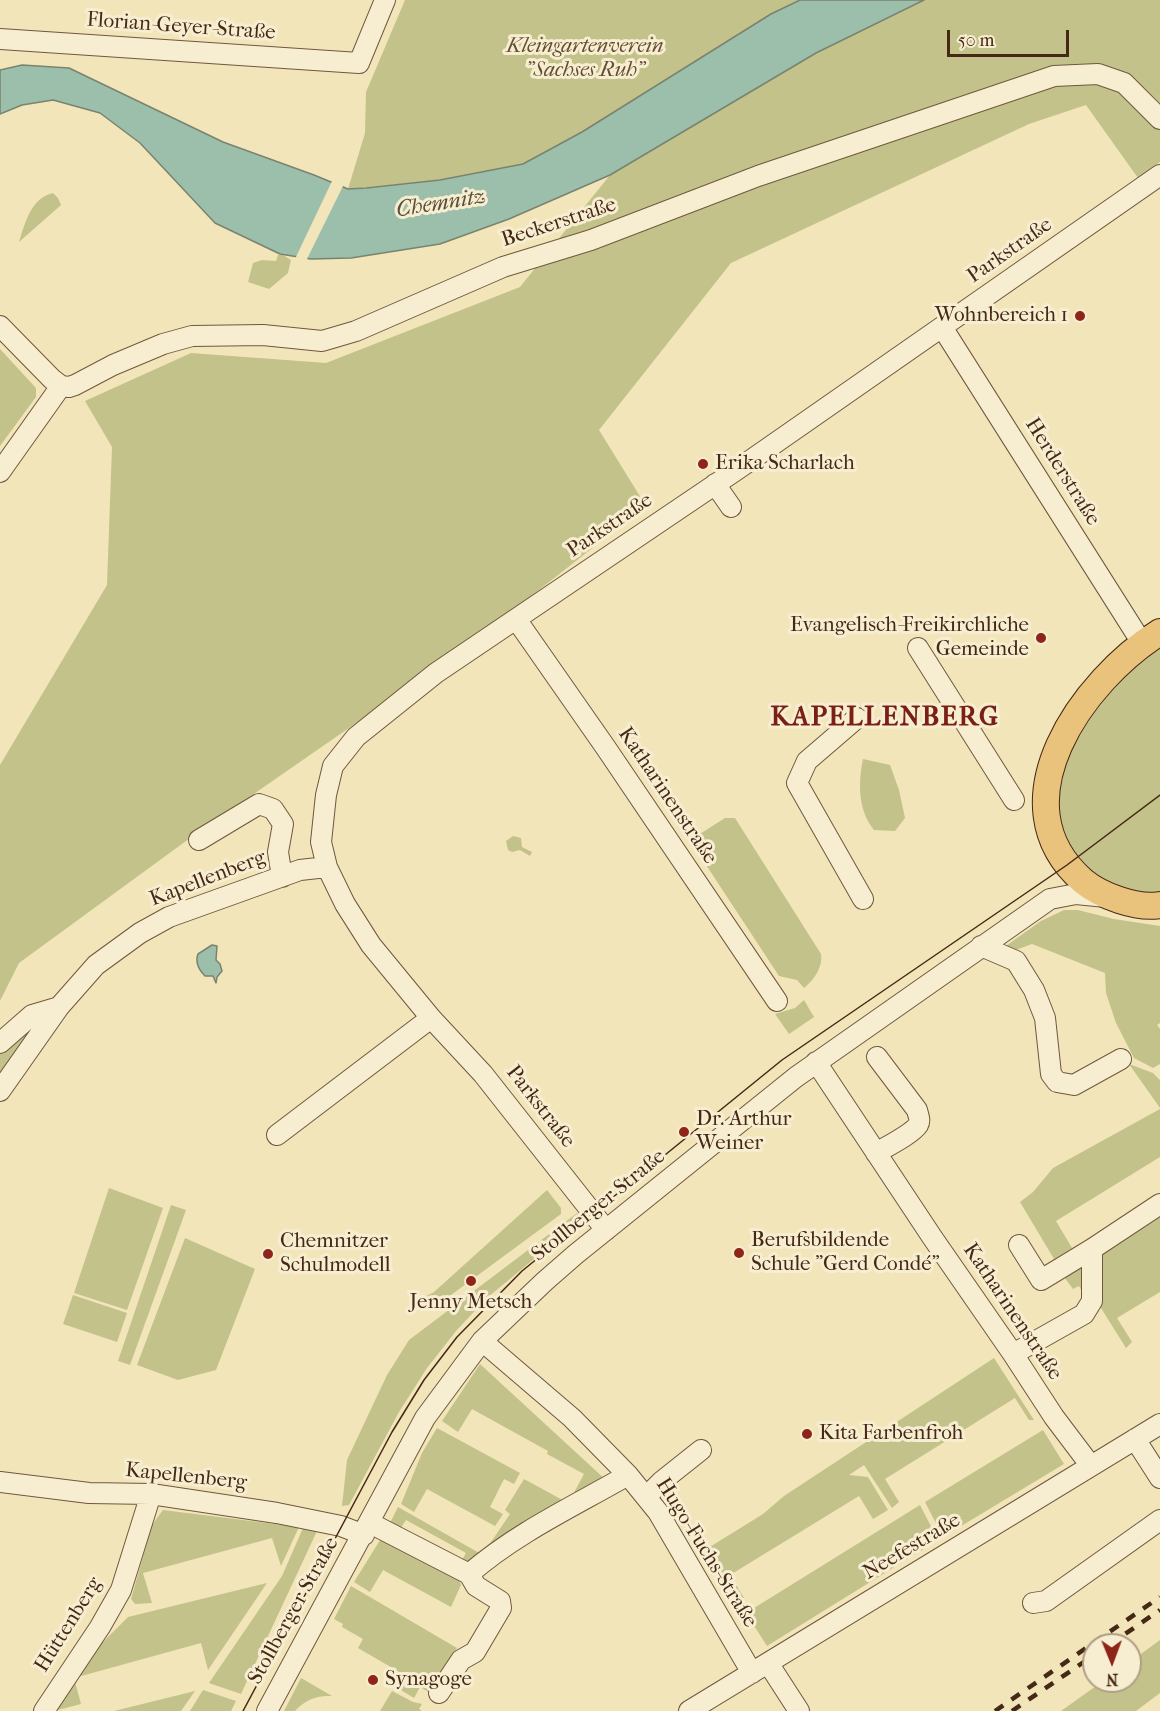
<!DOCTYPE html>
<meta charset="utf-8">
<style>
body{margin:0}
#map{position:relative;width:1160px;height:1711px;overflow:hidden;background:#f2e5b9;font-family:"IM FELL French Canon",serif}
canvas{display:block}
.north{position:absolute;left:1082px;top:1633px;width:60px;height:60px;box-sizing:border-box;background:#f7eed2;border:2px solid #b09f86;border-radius:50%;rotate:179deg;font-size:16px;font-weight:700;line-height:24px;text-align:center;color:#452815}
.north::after{content:'';display:block;margin:auto;width:21px;height:27px;background:#8f2418;clip-path:polygon(50% 0,100% 100%,50% 72%,0 100%)}
.scale{position:absolute;left:947px;top:30px;width:122px;height:27px;box-sizing:border-box;border:3px solid #452815;border-top:0;padding-left:8px;font-size:18px;line-height:21px;white-space:nowrap;color:#452815;-webkit-text-stroke:4px #f7eed2;paint-order:stroke}
</style>
<div id="map">
<canvas width="1160" height="1711"></canvas>
<div class="north">N</div>
<div class="scale">50 m</div>
</div>
<script>
const ctx = document.querySelector('canvas').getContext('2d');
ctx.lineJoin = 'round';
function fill(path, color) { ctx.fillStyle = color; ctx.fill(path, 'evenodd'); }
function stroke(path, color, width, dash) { ctx.strokeStyle = color; ctx.lineWidth = width; ctx.lineCap = dash ? 'butt' : 'round'; ctx.setLineDash(dash || []); ctx.stroke(path); }
function write(font, color, halo, rows, align = 'center') {
  ctx.font = font + ' "IM FELL French Canon",serif'; ctx.lineWidth = 6; ctx.setLineDash([]); ctx.textBaseline = 'middle'; ctx.strokeStyle = halo; ctx.fillStyle = color; for (const [text, x, y, turn = 0] of rows) {
    ctx.save(); ctx.translate(x, y); ctx.rotate((+turn || 0) * Math.PI / 180); ctx.textAlign = isNaN(turn) ? turn : align; if (halo) ctx.strokeText(text, 0, 0); ctx.fillText(text, 0, 0); ctx.restore();
  }
}
fill(new Path2D(`
 M 405,0 L 800,0 L 771,14 L 582,132 L 523,164 L 440,180 L 348,189 L 365,133 L 366,92 Z
 M 924,0 L 1160,0 L 1160,162 L 1138,178 L 1086,105 L 1029,124 L 731,263 L 599,430 L 646,506 L 470,644 L 186,841 L 19,963 L 0,1001 L 0,765 L 107,585 L 112,447 L 85,401 L 191,353 L 326,363 L 520,287 L 610,175 L 816,53 Z
 M 53,193 L 58,198 L 61,205 L 19,242 C 25,223 31,198 53,193 Z
 M 278,255 L 283,255 L 291,260 L 288,273 L 269,289 L 248,282 L 253,263 L 262,260 L 276,261 Z
 M 0,349 L 36,388 L 36,397 L 0,446 Z
 M 1160,632 L 1160,905 L 1088,883 L 1047,806 L 1060,741 Z
 M 863,759 L 890,765 L 899,790 L 905,818 L 895,831 L 874,830 C 858,810 858,784 863,759 Z
 M 725,818 L 735,818 L 821,954 C 823,967 814,980 804,988 L 797,980 L 779,976 L 691,842 L 692,839 Z
 M 513,836 L 521,838 L 522,847 L 532,852 L 530,856 L 520,850 L 512,852 L 508,850 L 506,841 Z
 M 1064,910 L 1078,910 L 1114,919 L 1160,926 L 1160,1023 L 1157,1025 L 1160,1029 L 1160,1064 L 1153,1068 L 1134,1058 L 1116,1023 L 1106,993 L 1105,973 L 1032,944 L 1013,951 L 1003,948 L 1041,921 Z
 M 804,1000 L 814,1017 L 789,1034 L 775,1014 L 795,1008 Z
 M 36,1024 L 4,1067 L 0,1074 L 0,1050 Z
 M 1129,1064 L 1153,1073 L 1160,1080 L 1160,1108 Z
 M 1160,1109 L 1160,1157 L 1056,1221 L 1072,1248 L 1054,1259 L 1020,1202 L 1033,1192 L 1053,1168 Z
 M 109,1188 L 163,1208 L 127,1310 L 74,1293 Z
 M 547,1190 L 561,1208 L 561,1214 L 451,1295 L 439,1300 L 421,1299 L 434,1292 Z
 M 171,1205 L 186,1210 L 130,1365 L 118,1361 Z
 M 1160,1209 L 1160,1292 L 1117,1318 L 1132,1342 L 1126,1348 L 1096,1300 L 1096,1250 Z
 M 577,1213 L 582,1219 L 487,1298 L 456,1331 L 427,1368 L 399,1412 L 349,1505 L 342,1506 L 347,1460 L 387,1375 L 409,1340 Z
 M 185,1238 L 255,1269 L 216,1370 L 178,1380 L 137,1365 Z
 M 1087,1258 L 1086,1299 L 1079,1286 L 1073,1289 L 1061,1273 Z
 M 73,1295 L 127,1313 L 117,1342 L 63,1324 Z
 M 994,1358 L 1034,1420 L 1029,1420 L 1015,1398 L 885,1479 L 899,1502 L 892,1508 L 864,1465 L 849,1475 L 868,1477 L 888,1510 L 873,1519 L 859,1496 L 730,1575 L 744,1598 L 737,1604 L 705,1550 L 763,1514 L 784,1496 Z
 M 480,1364 L 607,1481 L 571,1498 L 584,1474 L 547,1454 L 548,1451 L 472,1409 L 458,1432 L 442,1421 Z
 M 437,1428 L 520,1473 L 514,1484 L 504,1479 L 490,1507 L 503,1514 L 495,1526 L 427,1489 L 414,1512 L 401,1504 L 422,1453 Z
 M 1043,1430 L 1064,1464 L 943,1537 L 925,1502 Z
 M 524,1479 L 568,1503 L 485,1551 L 510,1514 L 505,1510 Z
 M 920,1505 L 938,1540 L 767,1646 L 746,1613 Z
 M 398,1507 L 481,1554 L 474,1564 L 461,1562 L 466,1553 L 406,1520 L 398,1532 L 388,1527 Z
 M 163,1510 L 299,1527 L 281,1566 L 272,1538 L 143,1573 L 152,1603 L 135,1604 L 131,1599 L 152,1525 Z
 M 303,1528 L 317,1531 L 241,1694 L 209,1683 L 282,1576 Z
 M 382,1537 L 458,1576 L 461,1585 L 451,1607 L 383,1570 L 370,1592 L 354,1582 Z
 M 267,1583 L 208,1670 L 201,1643 L 74,1678 L 81,1704 L 54,1711 L 81,1664 L 128,1617 Z
 M 351,1586 L 457,1648 L 430,1693 L 420,1687 L 414,1698 L 394,1686 L 401,1673 L 358,1648 L 363,1639 L 342,1627 L 343,1624 L 334,1619 Z
 M 1160,1640 L 1160,1693 L 1136,1711 L 1061,1711 L 1103,1681 L 1130,1681 L 1130,1662 Z
 M 301,1678 L 332,1696 C 316,1695 305,1700 295,1711 L 284,1711 Z
 M 203,1690 L 236,1701 L 231,1711 L 190,1711 Z
 M 195,1691 L 181,1711 L 114,1711 Z
 M 392,1691 L 413,1702 L 422,1704 L 419,1709 L 422,1711 L 380,1711 Z`), '#c3c28a');
const water = new Path2D(`
 M 800,0 L 924,0 L 816,53 L 610,175 L 509,219 L 440,244 L 351,258 L 311,259 L 280,254 L 215,223 L 140,143 L 100,113 L 53,100 L 22,105 L 0,114 L 0,70 L 22,65 L 69,68 L 223,142 L 314,175 L 348,189 L 366,188 L 440,180 L 523,164 L 582,132 L 771,14 Z
 M 212,945 L 217,946 L 216,960 L 220,964 L 222,971 L 217,977 L 216,983 L 213,976 L 205,976 C 199,970 195,962 198,954 Z`);
fill(water, '#9cbfab');
stroke(water, '#79836f', 1.5);
fill(new Path2D(`
 M 333,179 L 344,184 L 306,261 L 295,259 Z`), '#f2e5b9');
const minor = new Path2D(`
 M 0,39 L 359,63 L 385,0
 M 0,326 L 52,379 L 61,386
 M 942,327 L 1142,643
 M 61,386 L 69,387 L 75,385 L 113,365 L 163,344 L 192,336 L 263,335 L 322,341 L 356,331 L 503,267 L 591,240 L 758,176 L 1054,76 L 1098,74 L 1124,83 L 1160,119
 M 0,472 L 61,386
 M 715,484 L 731,507
 M 516,619 L 606,748 L 777,1001
 M 918,648 L 1014,800
 M 857,718 L 807,761 L 797,783 L 863,899
 M 199,840 L 259,804 L 273,809 L 283,824 L 278,852 L 282,877
 M 981,946 L 1016,961 L 1034,990 L 1045,1018 L 1051,1074 L 1057,1082 L 1074,1085 L 1121,1059
 M 0,1043 L 32,1015 L 59,1007
 M 816,1062 L 932,1237 L 1013,1354 L 1054,1417 L 1091,1466
 M 0,1091 L 59,1007 L 96,965 L 140,933 L 169,917 L 300,870 L 327,867
 M 277,1135 L 431,1018
 M 876,1153 C 886,1147 912,1134 918,1125 C 921,1120 918,1115 917,1110 L 877,1057
 M 606,1230 L 483,1074 L 431,1018 L 371,945 L 345,904 L 327,867 L 321,842 L 326,795 L 333,766 L 356,737 L 436,673 L 738,469 L 1160,175
 M 1019,1245 L 1041,1280 L 1092,1249
 M 482,1341 L 572,1418 L 628,1475 L 658,1512 L 752,1673
 M 1013,1354 L 1084,1314 L 1092,1301 L 1092,1249 L 1160,1204
 M 1135,1439 L 1160,1478
 M 0,1482 L 89,1493 L 151,1494 L 277,1513 L 341,1526 L 364,1535
 M 646,1497 L 662,1481 L 701,1450
 M 370,1523 L 469,1574 L 476,1586 L 500,1601 L 501,1608 L 475,1652 L 461,1660 L 439,1693
 M 469,1574 C 516,1533 574,1506 628,1475
 M 1033,1603 L 1046,1601 L 1160,1520
 M 768,1663 L 799,1711
 M 44,1711 L 100,1627 L 121,1590 L 151,1494
 M 267,1711 L 425,1418 L 482,1341 L 545,1281 L 576,1254 L 796,1077 L 1050,899 L 1076,894 L 1106,897
 M 689,1711 L 1160,1424`);
const major = new Path2D(`
 M 1160,632 C 1083,680 994,803 1083,881 C 1101,896 1137,909 1160,905`);
stroke(minor, '#70573e', 22);
stroke(major, '#452815', 28);
stroke(minor, '#f7eed2', 20);
stroke(major, '#e9c27c', 26);
stroke(new Path2D(`
 M 243,1711 L 392,1432 L 424,1380 L 457,1337 L 522,1271 L 782,1060 L 1067,865 L 1160,795`), '#452815', 1.5);
stroke(new Path2D(`
 M 1109,1645 L 1160,1610
 M 995,1711 L 1160,1597
 M 1012,1711 L 1094,1655`), '#452815', 4.5, [10, 10]);
for (const [x, y, r, color] of [
 [1080,316,6,"#8f2418"],
 [703,464,6,"#8f2418"],
 [1041,638,6,"#8f2418"],
 [684,1132,6,"#8f2418"],
 [739,1253,6,"#8f2418"],
 [268,1254,6,"#8f2418"],
 [471,1281,6,"#8f2418"],
 [807,1434,6,"#8f2418"],
 [373,1680,6,"#8f2418"]
]) { const dot = new Path2D(); dot.arc(x, y, r, 0, 2 * Math.PI); ctx.fillStyle = color; ctx.fill(dot); stroke(dot, '#f7eed2', 2); }
write('21px', '#452815', '#f7eed2', [
 ["Florian-Geyer-Straße",181,27,4],
 ["Beckerstraße",559,223,-18],
 ["Parkstraße",1010,251,-35],
 ["Herderstraße",1062,472,58],
 ["Parkstraße",610,526,-34],
 ["Katharinenstraße",667,796,56],
 ["Kapellenberg",208,879,-21],
 ["Parkstraße",540,1107,52],
 ["Stollberger Straße",599,1206,-39],
 ["Katharinenstraße",1012,1312,56],
 ["Kapellenberg",186,1477,6],
 ["Neefestraße",912,1547,-31],
 ["Hugo-Fuchs-Straße",706,1553,58],
 ["Stollberger Straße",294,1611,-61],
 ["Hüttenberg",69,1625,-58]
]);
write('italic 21px', '#644e32', '#f7eed2', [
 ["Kleingartenverein",585,47],
 ["\"Sachses Ruh\"",585,71]
]);
write('21px', '#452815', '#f7eed2', [
 ["Wohnbereich 1",1068,316,"right"],
 ["Erika Scharlach",715,464],
 ["Evangelisch-Freikirchliche",1029,626,"right"],
 ["Gemeinde",1029,650,"right"],
 ["Dr. Arthur",696,1120],
 ["Weiner",696,1144],
 ["Berufsbildende",751,1241],
 ["Schule \"Gerd Condé\"",751,1265],
 ["Chemnitzer",280,1242],
 ["Schulmodell",280,1266],
 ["Jenny Metsch",471,1303,"center"],
 ["Kita Farbenfroh",819,1434],
 ["Synagoge",385,1680]
], 'left');
write('italic 22px', '#5b4e3a', '#f7eed2', [
 ["Chemnitz",441,204,-9]
]);
ctx.letterSpacing = '1.5px';
write('bold 27px', '#7a1f14', '#f7eed2', [
 ["KAPELLENBERG",885,718]
]);
ctx.letterSpacing = '0px';
</script>
